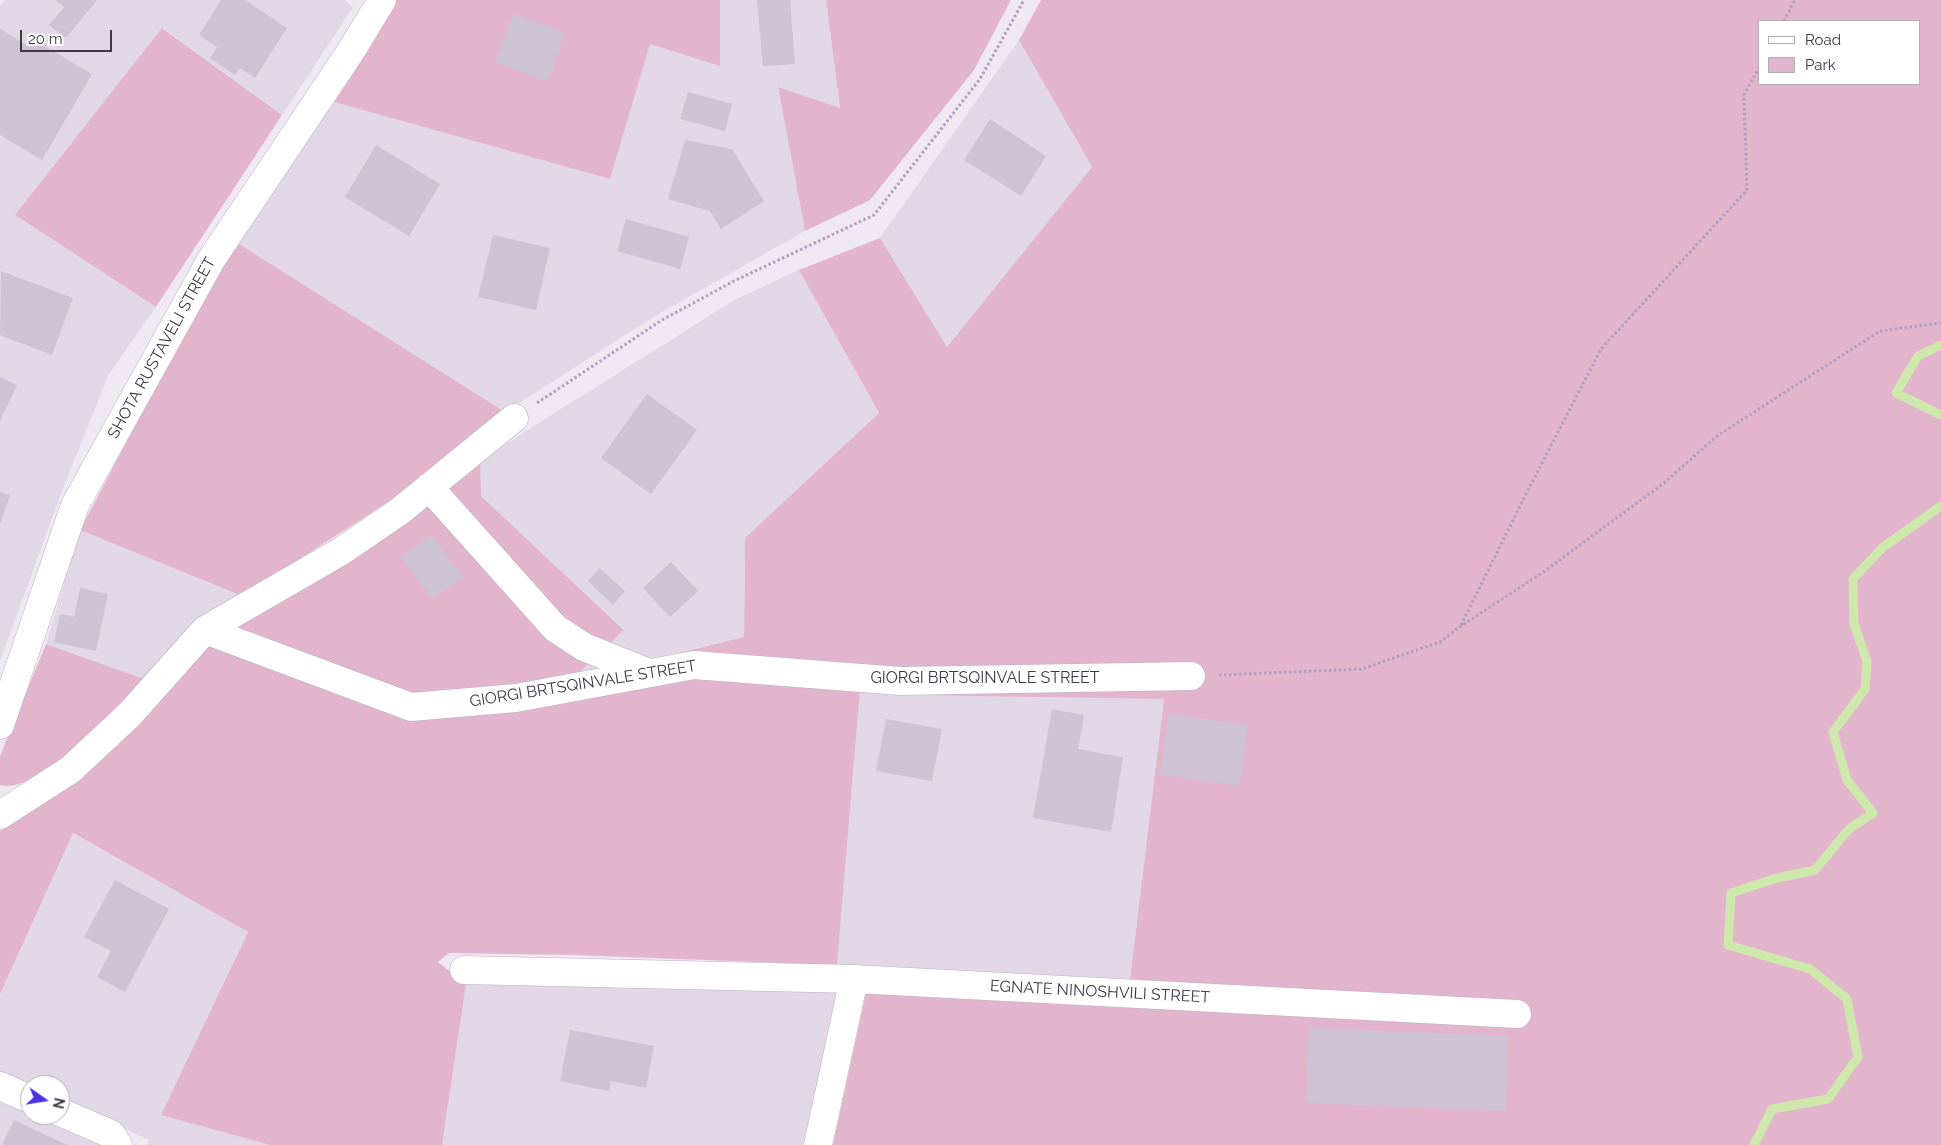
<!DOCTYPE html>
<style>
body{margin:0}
#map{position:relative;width:1941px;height:1145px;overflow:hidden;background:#efe8f2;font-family:Raleway,sans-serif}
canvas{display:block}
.legend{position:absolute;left:1758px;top:20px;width:162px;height:65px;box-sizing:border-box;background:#fff;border:1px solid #b3afb5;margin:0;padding:6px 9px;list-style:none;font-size:15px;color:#403845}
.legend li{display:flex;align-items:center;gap:10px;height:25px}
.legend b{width:25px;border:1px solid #b3afb5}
.north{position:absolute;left:20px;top:1075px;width:50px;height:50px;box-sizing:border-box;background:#fff;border:1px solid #b3afb5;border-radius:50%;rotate:103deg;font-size:14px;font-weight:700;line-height:20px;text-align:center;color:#403845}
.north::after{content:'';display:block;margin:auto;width:18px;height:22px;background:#4d2fe2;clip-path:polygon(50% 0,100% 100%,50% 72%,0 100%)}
.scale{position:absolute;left:20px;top:30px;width:92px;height:22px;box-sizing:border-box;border:2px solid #403845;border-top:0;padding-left:6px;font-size:15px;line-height:18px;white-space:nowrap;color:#403845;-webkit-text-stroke:4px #fff;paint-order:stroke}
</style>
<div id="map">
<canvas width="1941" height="1145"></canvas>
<ul class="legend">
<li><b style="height:6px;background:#fff"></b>Road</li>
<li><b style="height:14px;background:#e2b5cd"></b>Park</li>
</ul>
<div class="north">N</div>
<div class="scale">20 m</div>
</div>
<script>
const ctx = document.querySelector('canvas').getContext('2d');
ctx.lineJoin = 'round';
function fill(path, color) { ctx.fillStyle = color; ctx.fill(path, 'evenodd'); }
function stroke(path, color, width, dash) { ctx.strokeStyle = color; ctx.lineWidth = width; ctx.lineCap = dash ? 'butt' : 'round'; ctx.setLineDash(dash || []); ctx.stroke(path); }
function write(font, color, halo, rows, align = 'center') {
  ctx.font = font + ' Raleway,sans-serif'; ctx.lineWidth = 5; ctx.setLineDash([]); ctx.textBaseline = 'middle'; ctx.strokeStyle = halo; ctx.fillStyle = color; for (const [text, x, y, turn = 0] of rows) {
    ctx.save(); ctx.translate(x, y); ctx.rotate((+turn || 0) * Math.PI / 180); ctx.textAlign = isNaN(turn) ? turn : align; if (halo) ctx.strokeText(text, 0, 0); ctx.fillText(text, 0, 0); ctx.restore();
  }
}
fill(new Path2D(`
 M 5,0 L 344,0 L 353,7 L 282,115 L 163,28 L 15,215 L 156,307 L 109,374 L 65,483 L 0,661 L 0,6 Z
 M 720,0 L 826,0 L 840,108 L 778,88 L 805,231 L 655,316 L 505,412 L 236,242 L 334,102 L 610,179 L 650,43 L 720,66 Z
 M 1019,40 L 1092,167 L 947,347 L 880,238 Z
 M 799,270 L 879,413 L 745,538 L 744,637 L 574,677 L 624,629 L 481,496 L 480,460 L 736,299 Z
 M 80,530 L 242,596 L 144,679 L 46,644 Z
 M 860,690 L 909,695 L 1164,699 L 1130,979 L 837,965 Z
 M 72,833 L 248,932 L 161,1115 L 270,1145 L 147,1145 L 149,1140 L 60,1099 L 60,1085 L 30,1086 L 0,1072 L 0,994 Z
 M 466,984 L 839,991 L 803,1145 L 442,1145 Z
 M 0,1102 L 30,1115 L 101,1145 L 0,1145 Z`), '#e1d7e5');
fill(new Path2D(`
 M 395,0 L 720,0 L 720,66 L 650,44 L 610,179 L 334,102 Z
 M 826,0 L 1011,0 L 974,70 L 870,200 L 805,231 L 778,87 L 840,108 Z
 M 1041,0 L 1941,0 L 1941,1145 L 833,1145 L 866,993 L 1201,985 L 1130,979 L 1164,699 L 909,695 L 860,690 L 837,965 L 574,955 L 449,953 L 438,962 L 466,984 L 442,1145 L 270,1145 L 161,1115 L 248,932 L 73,833 L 0,994 L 0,831 L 73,784 L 207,642 L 412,721 L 600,696 L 644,686 L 621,667 L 744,637 L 745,538 L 879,413 L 799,270 L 880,238 L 947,347 L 1092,167 L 1019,40 ZM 1760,21 L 1920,21 L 1920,84 L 1760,84 Z
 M 162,28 L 282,115 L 156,307 L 15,215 Z
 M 236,242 L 505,412 L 388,502 L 242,596 L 80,530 L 136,424 Z
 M 480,460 L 481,496 L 624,630 L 574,677 L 417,697 L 227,628 Z
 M 46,644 L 144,679 C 134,692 123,706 112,717 C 91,740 32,793 0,785 L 0,756 Z`), '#e2b5cd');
stroke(new Path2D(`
 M 1941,345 L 1918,356 L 1896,393 L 1941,415
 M 1754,1145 L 1772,1109 L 1828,1099 L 1858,1057 L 1847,999 L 1810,969 L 1728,945 L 1731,893 L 1777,878 L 1815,870 L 1849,829 L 1873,813 L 1847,780 L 1833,732 L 1865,689 L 1867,661 L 1854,624 L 1853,579 L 1882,548 L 1941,506`), '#cee8ab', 9);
fill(new Path2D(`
 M 56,0 L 97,0 L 66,38 L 49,25 L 64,7 Z
 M 221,0 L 245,0 L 287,28 L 255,78 L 240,68 L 235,75 L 210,58 L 217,47 L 199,35 Z
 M 757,0 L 790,0 L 795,64 L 763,66 Z
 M 513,14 L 565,33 L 548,81 L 495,62 Z
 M 0,29 L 30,47 L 34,40 L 92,74 L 42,160 L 0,135 Z
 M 688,92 L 732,104 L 725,131 L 680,119 Z
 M 990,119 L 1046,156 L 1021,196 L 964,160 Z
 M 685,140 L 732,149 L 764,201 L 721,229 L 710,211 L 668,199 Z
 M 376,145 L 440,184 L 409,236 L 345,197 Z
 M 626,219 L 689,237 L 680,269 L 617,251 Z
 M 493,235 L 550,248 L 536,310 L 478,297 Z
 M 1,271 L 73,298 L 52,355 L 0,335 Z
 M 0,377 L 17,385 L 0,421 Z
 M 647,394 L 697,430 L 651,494 L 601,458 Z
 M 0,492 L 10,495 L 0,524 Z
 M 432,535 L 463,577 L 432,599 L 401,557 Z
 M 671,562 L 698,591 L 670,617 L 643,588 Z
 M 600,568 L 625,591 L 613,605 L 588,581 Z
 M 80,588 L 108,594 L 96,651 L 54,642 L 60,614 L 74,617 Z
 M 1052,709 L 1084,715 L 1078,749 L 1123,757 L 1111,832 L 1033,818 Z
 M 1169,714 L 1248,725 L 1239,786 L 1160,775 Z
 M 886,719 L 942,729 L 932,781 L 876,771 Z
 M 115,880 L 169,909 L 125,992 L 97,977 L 111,951 L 84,937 Z
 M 1309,1028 L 1508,1036 L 1505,1111 L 1306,1103 Z
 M 570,1030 L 654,1046 L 646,1088 L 611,1081 L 609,1091 L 560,1081 Z
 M 14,1120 L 67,1145 L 2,1145 Z`), '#cec2d5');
const minor = new Path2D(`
 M 429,487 L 555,628 L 584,647 L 649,673
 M 205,630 L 411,707 L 516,698 L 694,665 L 900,681 L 1191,676
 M 0,725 L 75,505 L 211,260 L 351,51 L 382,0
 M 0,815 L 70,770 L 129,715 L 205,630 L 340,552 L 400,511 L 514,418
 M 464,970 L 854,979
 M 0,1086 L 30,1099
 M 60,1112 L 111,1134 L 118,1145
 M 818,1145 L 854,979 L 1517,1014`);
stroke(minor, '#baafc0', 29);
stroke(new Path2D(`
 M 1784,21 L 1795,0
 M 537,403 L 662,320 L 734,281 L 874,215 L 980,79 L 1024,0
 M 1461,625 L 1528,490 L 1601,349 L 1747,190 L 1744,95 L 1760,66
 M 1219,675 L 1362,669 L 1440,642 L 1461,626 L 1542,573 L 1664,483 L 1717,436 L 1880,331 L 1941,323`), '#b39fbd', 3, [2.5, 2.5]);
stroke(minor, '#fff', 28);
write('16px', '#403845', '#fff', [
 ["SHOTA RUSTAVELI STREET",162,348,-61],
 ["GIORGI BRTSQINVALE STREET",985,678],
 ["GIORGI BRTSQINVALE STREET",583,684,-9],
 ["EGNATE NINOSHVILI STREET",1100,992,3]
]);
</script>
